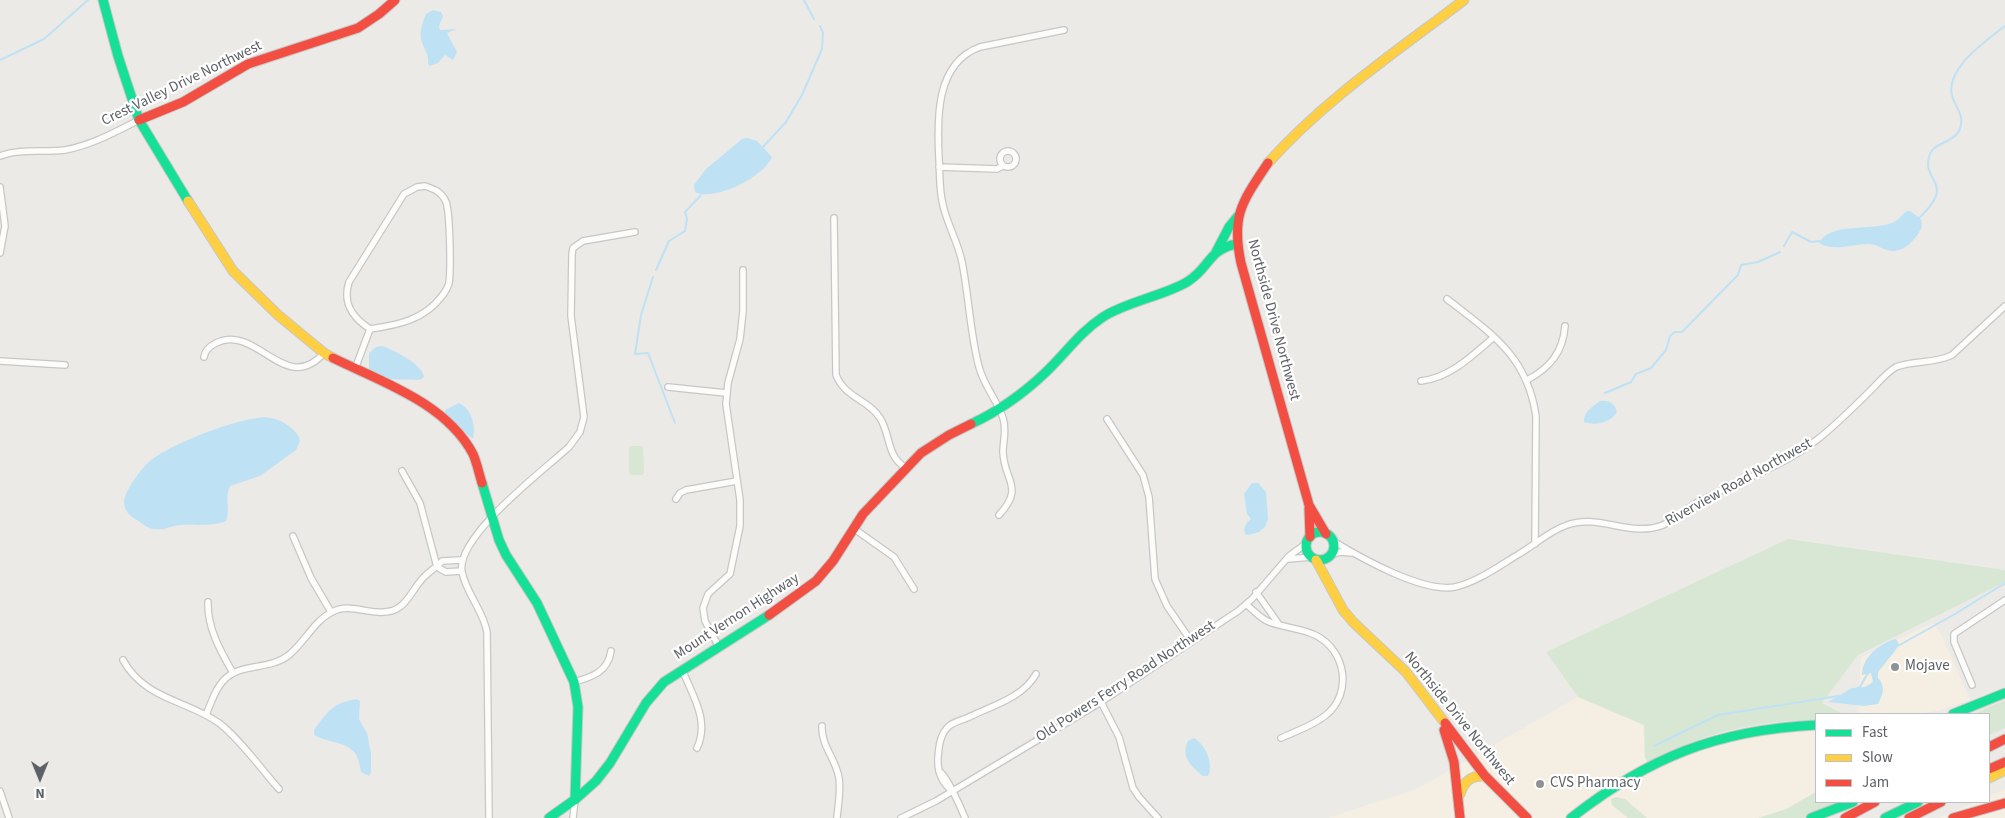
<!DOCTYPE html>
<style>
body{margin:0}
#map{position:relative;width:2005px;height:818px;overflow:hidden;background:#eceae7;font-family:"Source Sans 3",sans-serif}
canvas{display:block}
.legend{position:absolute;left:1815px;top:713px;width:175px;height:90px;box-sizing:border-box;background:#fff;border:1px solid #bec0c1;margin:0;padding:6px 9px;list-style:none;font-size:15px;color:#5d6165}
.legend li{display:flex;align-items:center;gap:10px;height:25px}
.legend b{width:25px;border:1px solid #bec0c1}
.north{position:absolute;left:15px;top:753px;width:50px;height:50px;-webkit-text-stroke:4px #fff;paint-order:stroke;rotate:180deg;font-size:14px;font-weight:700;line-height:20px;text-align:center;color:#5d6165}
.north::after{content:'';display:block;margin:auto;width:18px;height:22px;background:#5d6165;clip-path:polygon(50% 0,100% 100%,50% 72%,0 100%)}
</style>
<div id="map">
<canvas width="2005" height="818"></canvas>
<ul class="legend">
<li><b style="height:6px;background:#16e098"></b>Fast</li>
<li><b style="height:6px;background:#ffcf43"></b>Slow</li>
<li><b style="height:6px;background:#f24e42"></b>Jam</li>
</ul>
<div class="north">N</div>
</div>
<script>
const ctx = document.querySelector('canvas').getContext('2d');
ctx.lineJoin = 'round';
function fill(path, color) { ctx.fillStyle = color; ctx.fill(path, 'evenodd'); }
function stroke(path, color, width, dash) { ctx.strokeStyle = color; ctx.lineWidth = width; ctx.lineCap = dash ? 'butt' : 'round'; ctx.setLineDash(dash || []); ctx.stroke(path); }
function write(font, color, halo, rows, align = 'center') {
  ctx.font = font + ' "Source Sans 3",sans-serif'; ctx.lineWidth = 4.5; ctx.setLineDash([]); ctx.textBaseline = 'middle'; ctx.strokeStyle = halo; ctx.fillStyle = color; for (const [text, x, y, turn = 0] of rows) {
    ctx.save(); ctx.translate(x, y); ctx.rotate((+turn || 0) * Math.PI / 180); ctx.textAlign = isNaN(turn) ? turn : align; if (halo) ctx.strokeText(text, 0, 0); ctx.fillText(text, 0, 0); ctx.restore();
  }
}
fill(new Path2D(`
 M 1933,623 L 1941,634 L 1970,700 L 1937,711 L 1915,714 L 1858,714 L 1861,657 Z
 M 1578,697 L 1644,725 L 1645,758 L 1648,761 L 1679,747 L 1718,733 L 1772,723 L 1816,720 L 1816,802 L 1785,818 L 1327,818 L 1417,789 Z
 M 2005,789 L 2005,818 L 1938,818 L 1976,802 L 1989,802 L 1989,796 Z`), '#f5eee2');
fill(new Path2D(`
 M 630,446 L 642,446 L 643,448 L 644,473 L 642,475 L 631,475 L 629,473 L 629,449 Z
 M 1788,539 L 2005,570 L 2005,582 L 1858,655 L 1822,703 L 1843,714 L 1816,714 L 1816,720 C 1757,720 1700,734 1648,762 L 1645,758 L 1644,725 L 1578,697 L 1546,652 Z
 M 2005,700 L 2005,728 L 1989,735 L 1989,714 L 1974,714 Z
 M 1816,792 L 1816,802 L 1841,802 L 1803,818 L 1758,818 L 1786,809 Z
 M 1616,797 L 1625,799 L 1647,818 L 1628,818 L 1612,805 L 1611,799 Z`), '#d8e7d3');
fill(new Path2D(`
 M 433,10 L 441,12 L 443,16 L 439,26 L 440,30 L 457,29 L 447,33 L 457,52 L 453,60 L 445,55 L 438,63 L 430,66 L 428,64 C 429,55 426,53 423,45 C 418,35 422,23 426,14 Z
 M 747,138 L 757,141 L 772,157 C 764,177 714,202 695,192 L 694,185 L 706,169 L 742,139 Z
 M 1907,211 L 1910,211 L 1921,219 L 1922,226 C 1917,239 1903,255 1887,250 C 1880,248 1876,244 1869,244 C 1852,244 1834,252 1819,243 C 1829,222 1872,231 1892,223 C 1898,221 1901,215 1907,211 Z
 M 382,346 C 394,350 422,364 424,377 L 422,379 L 417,380 C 402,379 379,382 369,370 L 369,353 L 376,347 Z
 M 1600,401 C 1609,400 1615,403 1617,412 C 1610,423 1596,426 1584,422 C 1583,412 1593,406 1600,401 Z
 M 459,403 C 472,409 476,426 473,439 L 445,416 L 445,410 Z
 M 264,417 C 278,418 292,425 299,437 L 300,441 L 296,450 L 260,476 L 230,486 C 224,498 231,510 226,521 C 212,527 194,524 180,525 C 172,526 162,531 154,529 C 148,529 142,523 137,520 C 130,516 124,511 124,502 C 124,492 142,467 150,461 C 172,443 236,419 264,417 Z
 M 1252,483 L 1258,483 L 1266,492 L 1268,519 L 1265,527 L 1259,532 L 1248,535 L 1245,534 C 1243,527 1246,523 1251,519 L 1247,514 L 1244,494 Z
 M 1896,639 L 1899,644 L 1895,651 L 1878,672 L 1878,678 C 1886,687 1883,694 1878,704 L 1864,706 L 1828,702 L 1852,688 L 1865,687 L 1873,682 L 1871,673 L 1862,675 C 1862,657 1880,643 1896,639 Z
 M 357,699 L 360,701 L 359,719 L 367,733 L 371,753 L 371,772 L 369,776 L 361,772 C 358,750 351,746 330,741 C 324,739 319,738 314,735 L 314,730 C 328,711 332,703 357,699 Z
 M 1194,738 C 1206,745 1214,764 1208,776 L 1203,776 C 1192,767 1180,757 1188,741 Z`), '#bee2f4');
stroke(new Path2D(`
 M 804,0 L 814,19
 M 0,60 L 44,39 L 88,0
 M 763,147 L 786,122 L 802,95 L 822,49 L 823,33 L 820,26
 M 1919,218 C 1957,182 1922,183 1929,157 C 1932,142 1952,144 1959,131 C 1965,118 1958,110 1953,99 C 1942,70 1986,41 2005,26
 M 1784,246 L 1792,232 L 1811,242 L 1819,241
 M 656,270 L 669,241 L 685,231 L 687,219 L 685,212 L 701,195
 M 653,277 L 641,315 L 635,354 L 648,353 L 675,423
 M 1605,393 L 1631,382 L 1636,374 L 1651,368 L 1666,350 L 1670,336 L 1675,332 L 1682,332 L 1738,275 L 1741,265 L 1758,262 L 1780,252
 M 1896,647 L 1955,614 L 2005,583
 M 1856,689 L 1860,687 L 1869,671
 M 1654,746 L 1718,715 L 1838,696`), '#bee2f4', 2);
const street = new Path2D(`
 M1000 159a8 8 0 1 1 16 0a8 8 0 1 1-16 0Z
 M 0,156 C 20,148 43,153 65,150 C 92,145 115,132 139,120
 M 939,167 L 997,169 L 1003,166
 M 425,186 C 434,189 442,192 446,202 C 450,212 451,271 449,283 C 448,287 445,292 442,296 C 424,320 398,325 370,329 C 353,318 342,304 349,282 L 404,194 L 417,187 Z
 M 0,187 L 5,226 L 0,253
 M 834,218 L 836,375 C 846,399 868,399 880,418 C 891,435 886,456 906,468
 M 1447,299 C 1492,334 1527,356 1536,416 L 1535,544
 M 204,357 C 205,350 210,346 216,343 C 257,323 285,397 324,353
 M 0,361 L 65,365
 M 355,369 L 370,329
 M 1527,380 C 1550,368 1563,352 1565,326
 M 1421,381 C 1450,378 1473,355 1494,337
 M 668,387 L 726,393
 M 1107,419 L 1143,475 L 1149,497 L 1155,579 L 1167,606 L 1191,641
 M 402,471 L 420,503 L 437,567
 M 676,499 L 680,493 L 686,490 L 737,481
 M 999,515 C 1025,487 1004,481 1003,452 C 1003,441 1007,430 1003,418 C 997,400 984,386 979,367 C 970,333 969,297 962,262 C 958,242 947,224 943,205 C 939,190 940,174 939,159 C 937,120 935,63 980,47 L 1064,30
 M 853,528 L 894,557 L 914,589
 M 293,536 L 311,578 L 331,612
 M 1333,541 C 1361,558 1423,593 1455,587 C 1477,582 1499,566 1519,554 C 1535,545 1549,531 1567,525 C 1598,513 1631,538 1663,525 C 1676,519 1686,509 1698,502 C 1738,481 1782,467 1818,439 C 1837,424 1854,407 1871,390 C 1879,382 1886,373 1896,367 C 1914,360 1934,364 1952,355 L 2005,306
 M 1332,554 L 1341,552 L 1351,553
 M 1288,559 L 1312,557
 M 437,567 L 446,572 L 461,571
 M 1256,592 L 1278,623
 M 208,602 C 207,628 221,652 233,673
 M 1246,604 C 1253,610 1259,617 1267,621 C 1280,627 1301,628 1315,635 C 1346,650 1353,693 1326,715 C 1313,726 1296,731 1281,738
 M 719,647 L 705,621 L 703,608 L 708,594 L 730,574 L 740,526 L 740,500 L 726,404 L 728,383 L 740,339 L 743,311 L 743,270
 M 123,660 C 145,700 187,700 219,723 C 240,739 262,770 279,789
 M 682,669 C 692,695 710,720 697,748
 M 574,682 C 592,677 608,672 611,651
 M 1972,685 L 1954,642 L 1954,634 L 2005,600
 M 1101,702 L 1119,737 L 1133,788 L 1139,797 L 1158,818
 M 206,715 C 211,703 216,687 226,678 C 243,663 270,670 289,655 C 304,643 314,621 332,612 C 346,604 361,611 377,612 C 407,615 409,591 425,576 C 431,570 437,567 442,561 L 461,560
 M 822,726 C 821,746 836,759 839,778 C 841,791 838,805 837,818
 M 939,771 C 947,776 961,808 965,818
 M 0,791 L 9,818
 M 952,791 C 941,782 937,771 938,757 C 939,746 940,734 949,726 C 954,722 962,720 967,718 C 991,706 1023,698 1036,674
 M 489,818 L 487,632 C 483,610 466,593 462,572 C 455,537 544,470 569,447 L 580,432 L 584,417 L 571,316 L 572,254 L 573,248 L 583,241 L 635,232
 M 573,818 L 575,800
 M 901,818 L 936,801 L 1101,702 L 1238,611 L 1252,599 L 1289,556 L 1307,543`);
const fast = new Path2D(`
 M 103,0 L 118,56 L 139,120 L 188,201
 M 1216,252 L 1229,227 L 1238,216
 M 971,424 C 999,411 1023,394 1046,372 C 1065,354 1080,332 1103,317 C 1126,302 1163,296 1187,282 C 1210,268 1208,249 1237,244
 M 482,483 L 499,540 L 506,555 L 537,603 L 574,682 L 578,707 L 575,800
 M1306 546a14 14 0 1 1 28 0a14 14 0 1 1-28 0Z
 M 1953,714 L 2005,693
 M 549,818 L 577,798 L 596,781 L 610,763 L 646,703 L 664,682 L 769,615
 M 1571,818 C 1649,757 1717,730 1816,725
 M 1811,818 L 1853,802
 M 1885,818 L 1918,802`);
const slow = new Path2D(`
 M 1268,163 C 1324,100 1397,51 1464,0
 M 188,201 L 233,271 L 278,315 L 324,353 L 333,358
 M 1316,560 L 1343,610 L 1353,622 L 1406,672 L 1445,723
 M 1989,778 L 2005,770
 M 1460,794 C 1464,781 1471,775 1485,776`);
const jam = new Path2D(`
 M 139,120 L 183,102 L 248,64 L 358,28 L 379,14 L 395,0
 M 1268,163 C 1242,202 1231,215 1241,263 L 1309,505 L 1326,534
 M 333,358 C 382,382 446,403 473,454 C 477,463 479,474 482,483
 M 1309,508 L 1310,537
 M 769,615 L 816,581 L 833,561 L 863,514 L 921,453 L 949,435 L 971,424
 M 1445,723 L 1485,776 L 1527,818
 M 1444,730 L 1454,762 L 1460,818
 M 1989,747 L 2005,739
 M 1989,769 L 2005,762
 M 1845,818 L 1875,802
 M 1909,818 L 1941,802
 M 1953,818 L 2005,803`);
stroke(street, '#c6c7c7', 8);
stroke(fast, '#c6c7c7', 11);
stroke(slow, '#c6c7c7', 11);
stroke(jam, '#c6c7c7', 11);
stroke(street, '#fcfcfb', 5.5);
stroke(fast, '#16e098', 9);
stroke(slow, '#ffcf43', 9);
stroke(jam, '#f24e42', 9);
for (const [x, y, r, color] of [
 [1895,667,5,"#8f9192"],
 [1540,784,5,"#8f9192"]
]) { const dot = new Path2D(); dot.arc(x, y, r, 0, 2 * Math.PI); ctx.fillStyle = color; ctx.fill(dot); stroke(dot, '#fff', 2); }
write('15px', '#5d6165', '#fff', [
 ["Crest Valley Drive Northwest",182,84,-26],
 ["Northside Drive Northwest",1273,320,75],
 ["Riverview Road Northwest",1739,483,-29],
 ["Mount Vernon Highway",737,617,-33],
 ["Old Powers Ferry Road Northwest",1126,682,-33],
 ["Northside Drive Northwest",1459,719,51]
]);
write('15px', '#5d6165', '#fff', [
 ["Mojave",1905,667],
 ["CVS Pharmacy",1550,784]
], 'left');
</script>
